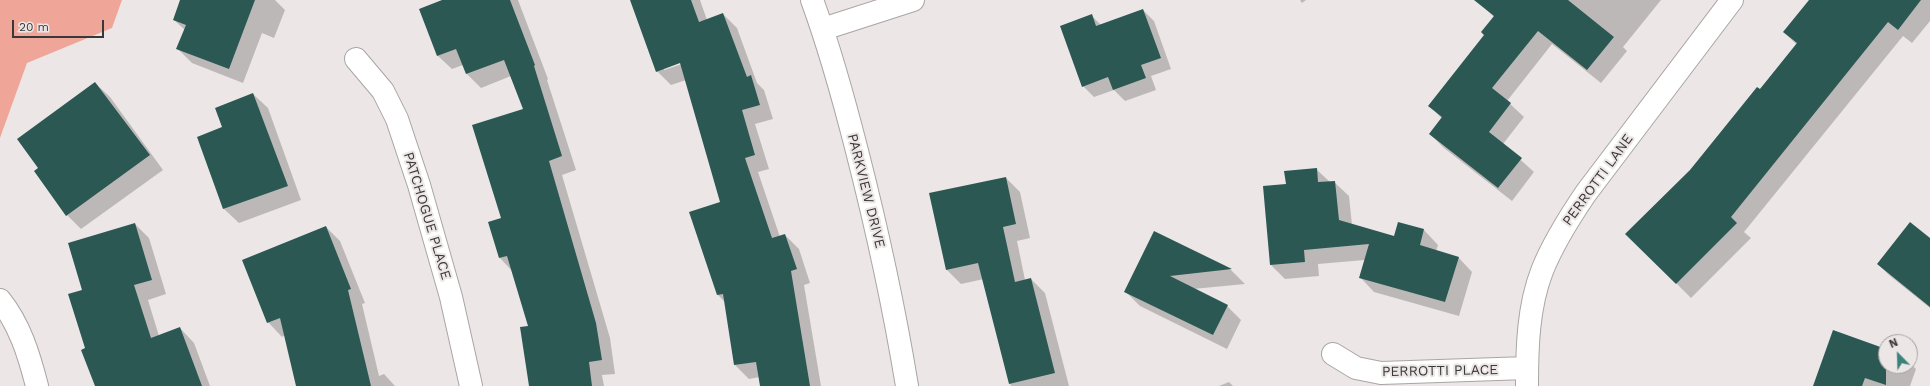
<!DOCTYPE html>
<style>
body{margin:0}
#map{position:relative;width:1930px;height:386px;overflow:hidden;background:#ece7e6;font-family:"Work Sans",sans-serif}
canvas{display:block}
.north{position:absolute;left:1878px;top:334px;width:40px;height:40px;box-sizing:border-box;background:#ece7e6;border:1px solid #a5a1a0;border-radius:50%;rotate:337deg;font-size:11px;font-weight:700;line-height:16px;text-align:center;color:#3a3838}
.north::after{content:'';display:block;margin:auto;width:14px;height:18px;background:#3b827a;clip-path:polygon(50% 0,100% 100%,50% 72%,0 100%)}
.scale{position:absolute;left:12px;top:20px;width:92px;height:18px;box-sizing:border-box;border:2px solid #3a3838;border-top:0;padding-left:5px;font-size:12px;line-height:14px;white-space:nowrap;color:#3a3838;-webkit-text-stroke:3px #ece7e6;paint-order:stroke}
</style>
<div id="map">
<canvas width="1930" height="386"></canvas>
<div class="north">N</div>
<div class="scale">20 m</div>
</div>
<script>
const ctx = document.querySelector('canvas').getContext('2d');
ctx.lineJoin = 'round';
function fill(path, color) { ctx.fillStyle = color; ctx.fill(path, 'evenodd'); }
function stroke(path, color, width, dash) { ctx.strokeStyle = color; ctx.lineWidth = width; ctx.lineCap = dash ? 'butt' : 'round'; ctx.setLineDash(dash || []); ctx.stroke(path); }
function write(font, color, halo, rows, align = 'center') {
  ctx.font = font + ' "Work Sans",sans-serif'; ctx.lineWidth = 4; ctx.setLineDash([]); ctx.textBaseline = 'middle'; ctx.strokeStyle = halo; ctx.fillStyle = color; for (const [text, x, y, turn = 0] of rows) {
    ctx.save(); ctx.translate(x, y); ctx.rotate((+turn || 0) * Math.PI / 180); ctx.textAlign = isNaN(turn) ? turn : align; if (halo) ctx.strokeText(text, 0, 0); ctx.fillText(text, 0, 0); ctx.restore();
  }
}
fill(new Path2D(`
 M 0,0 L 122,0 L 112,28 L 27,63 L 0,138 Z`), '#efa699');
fill(new Path2D(`
 M 181,0 L 275,0 L 285,10 L 274,38 L 262,33 L 243,83 L 192,63 L 178,49 L 185,30 L 174,20 Z
 M 445,0 L 518,0 L 548,79 L 547,80 L 576,170 L 562,175 L 610,338 L 615,374 L 602,375 L 604,386 L 530,386 L 529,327 L 512,271 L 500,258 L 489,223 L 503,219 L 524,109 L 511,76 L 481,88 L 467,74 L 463,65 L 452,69 L 438,56 Z
 M 631,0 L 700,0 L 707,20 L 723,14 L 737,28 L 757,83 L 764,90 L 773,119 L 755,124 L 769,169 L 758,172 L 780,237 L 785,235 L 799,249 L 810,283 L 804,285 L 821,386 L 761,386 L 760,377 L 749,379 L 735,365 L 725,302 L 718,295 L 722,202 L 686,80 L 671,85 L 657,71 ZM 684,61 L 685,63 L 664,70 L 664,68 Z
 M 1300,0 L 1306,0 L 1302,3 Z
 M 1490,0 L 1661,0 L 1623,47 L 1627,51 L 1601,83 L 1552,44 L 1507,101 L 1524,117 L 1503,144 L 1534,172 L 1512,201 L 1444,148 L 1430,134 L 1442,119 L 1430,106 L 1485,35 L 1494,17 L 1484,7 Z
 M 1810,0 L 1930,0 L 1930,21 L 1912,43 L 1903,36 L 1744,232 L 1751,238 L 1691,298 L 1627,234 L 1691,171 L 1797,45 L 1784,32 Z
 M 1143,10 L 1154,21 L 1171,69 L 1151,76 L 1156,90 L 1125,101 L 1114,90 L 1094,97 L 1083,86 L 1092,16 L 1101,25 Z
 M 95,83 L 110,97 L 163,170 L 81,229 L 67,215 Z
 M 253,94 L 268,108 L 301,200 L 239,223 L 224,209 L 224,128 Z
 M 1316,169 L 1330,182 L 1334,182 L 1349,196 L 1352,225 L 1394,237 L 1424,230 L 1438,245 L 1436,251 L 1458,257 L 1472,272 L 1459,316 L 1374,292 L 1360,277 L 1365,260 L 1318,264 L 1319,276 L 1285,279 L 1271,265 L 1287,184 Z
 M 1006,178 L 1020,192 L 1030,238 L 1017,241 L 1025,280 L 1031,279 L 1045,293 L 1069,386 L 1011,386 L 984,279 L 961,284 L 947,270 Z
 M 135,224 L 149,238 L 166,294 L 148,300 L 159,336 L 180,328 L 194,343 L 210,386 L 96,386 L 86,349 L 83,291 Z
 M 326,227 L 340,241 L 365,303 L 362,304 L 379,376 L 384,374 L 395,386 L 298,386 L 285,335 L 282,337 L 268,322 Z
 M 1154,233 L 1231,270 L 1245,284 L 1193,289 L 1227,306 L 1241,320 L 1227,349 L 1140,306 L 1125,291 Z
 M 1930,239 L 1930,308 L 1889,275 L 1878,264 Z
 M 1886,350 L 1886,366 L 1910,366 L 1910,363 L 1916,369 L 1910,386 L 1814,386 Z
 M 1229,382 L 1233,386 L 1219,386 Z`), '#0003');
fill(new Path2D(`
 M 180,0 L 255,0 L 229,69 L 176,49 L 186,25 L 173,20 Z
 M 442,0 L 510,0 L 535,65 L 534,66 L 562,156 L 549,161 L 596,323 L 602,360 L 589,362 L 592,386 L 529,386 L 520,327 L 528,326 L 507,256 L 499,258 L 488,222 L 501,218 L 472,125 L 523,109 L 504,60 L 466,74 L 456,49 L 437,56 L 419,9 Z
 M 630,0 L 691,0 L 699,22 L 723,13 L 747,77 L 751,75 L 760,105 L 742,110 L 755,155 L 745,158 L 772,238 L 785,234 L 797,269 L 791,271 L 810,386 L 760,386 L 756,362 L 734,365 L 723,294 L 717,295 L 689,212 L 720,202 L 680,63 L 656,72 Z
 M 1474,0 L 1568,0 L 1614,37 L 1587,70 L 1538,31 L 1492,88 L 1511,103 L 1489,132 L 1522,158 L 1498,188 L 1429,134 L 1442,117 L 1428,106 L 1484,35 L 1481,32 L 1494,16 Z
 M 1809,0 L 1921,0 L 1898,30 L 1888,22 L 1731,217 L 1737,223 L 1676,284 L 1625,234 L 1690,170 L 1757,87 L 1760,89 L 1797,43 L 1783,32 Z
 M 1143,9 L 1161,58 L 1141,65 L 1146,78 L 1113,90 L 1108,77 L 1082,87 L 1060,26 L 1092,14 L 1096,26 Z
 M 95,82 L 150,155 L 66,216 L 34,171 L 38,168 L 17,139 Z
 M 253,93 L 288,186 L 223,209 L 197,137 L 222,127 L 215,108 Z
 M 1317,168 L 1318,182 L 1335,181 L 1339,220 L 1394,236 L 1398,222 L 1424,229 L 1420,245 L 1459,257 L 1445,302 L 1359,278 L 1369,244 L 1304,250 L 1305,262 L 1270,265 L 1263,186 L 1286,184 L 1284,171 Z
 M 1006,177 L 1016,224 L 1003,227 L 1015,282 L 1031,278 L 1055,373 L 1009,384 L 978,263 L 946,270 L 929,193 Z
 M 1910,222 L 1930,238 L 1930,307 L 1877,264 Z
 M 135,223 L 152,280 L 134,285 L 151,338 L 180,327 L 202,386 L 95,386 L 81,350 L 85,348 L 68,294 L 82,290 L 68,243 Z
 M 326,226 L 351,289 L 348,290 L 371,386 L 296,386 L 280,318 L 267,323 L 242,260 Z
 M 1154,231 L 1232,269 L 1170,276 L 1228,305 L 1213,335 L 1124,292 Z
 M 1833,330 L 1886,349 L 1886,385 L 1865,378 L 1862,386 L 1813,386 Z`), '#2b5853');
const minor = new Path2D(`
 M 812,0 C 830,49 844,100 857,151 C 877,229 894,307 907,386
 M 823,29 L 913,0
 M 356,59 L 383,91 L 397,119 L 419,185 L 451,297 L 471,386
 M 0,300 C 20,325 29,355 37,386
 M 1333,354 L 1356,368 L 1381,373 L 1527,368
 M 1527,386 C 1527,348 1528,307 1542,271 C 1553,243 1569,218 1586,193 L 1732,0`);
stroke(minor, '#aaa5a4', 24);
stroke(minor, '#fff', 22);
write('14px', '#3a3838', '#ece7e6', [
 ["PERROTTI LANE",1598,180,-54],
 ["PARKVIEW DRIVE",866,191,76],
 ["PATCHOGUE PLACE",427,216,73],
 ["PERROTTI PLACE",1440,371,-1]
]);
</script>
